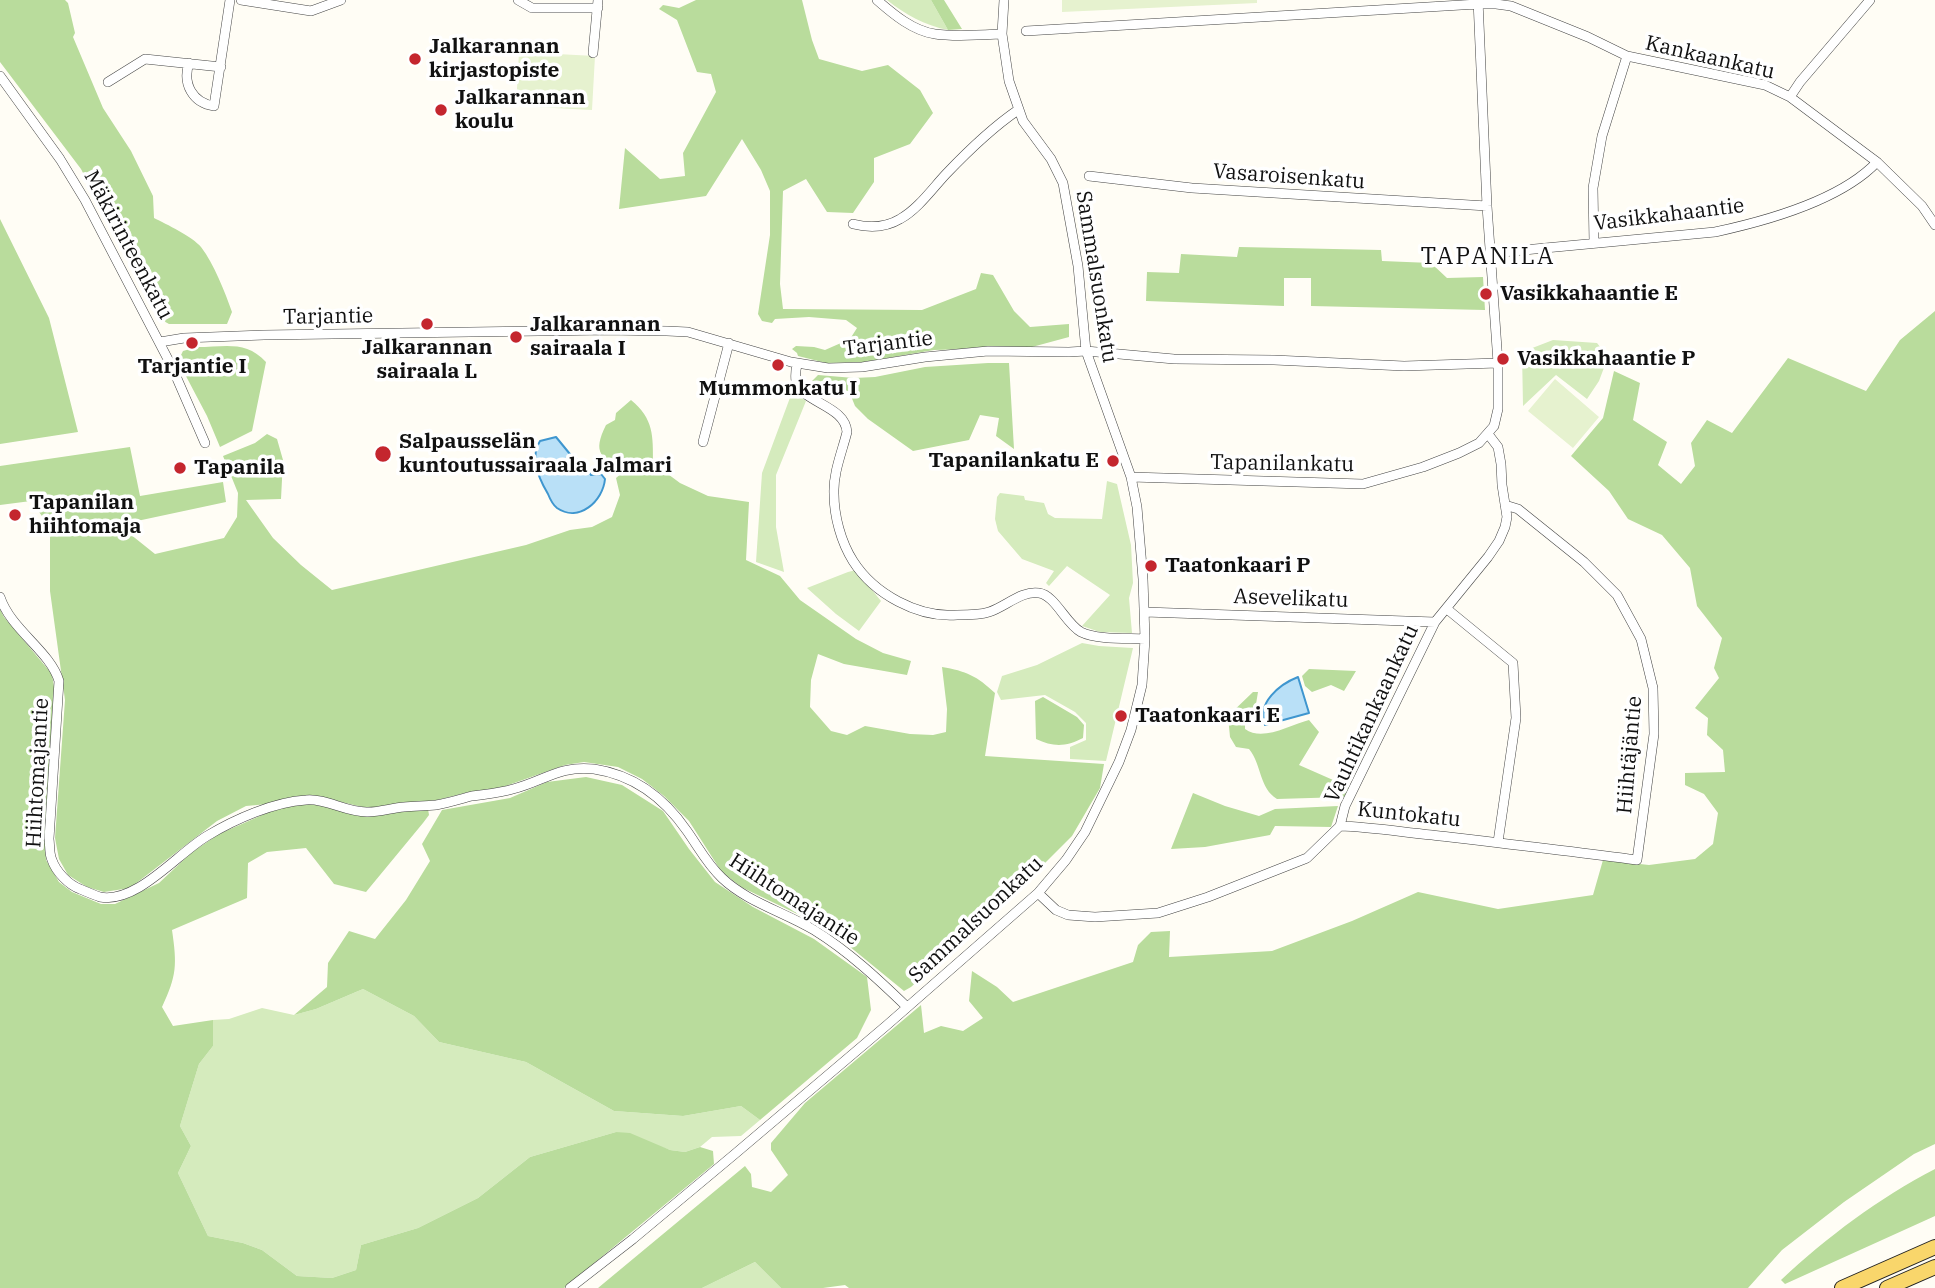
<!DOCTYPE html>
<meta charset="utf-8">
<style>
body{margin:0}
canvas{display:block;background:#fffdf5}
</style>
<canvas width="1935" height="1288"></canvas>
<script>
const ctx = document.querySelector('canvas').getContext('2d');
ctx.lineJoin = 'round';
function fill(path, color) { ctx.fillStyle = color; ctx.fill(path, 'evenodd'); }
function stroke(path, color, width, dash) { ctx.strokeStyle = color; ctx.lineWidth = width; ctx.lineCap = dash ? 'butt' : 'round'; ctx.setLineDash(dash || []); ctx.stroke(path); }
function write(font, color, halo, rows, align = 'center') {
  ctx.font = font + ' "IBM Plex Serif",serif'; ctx.lineWidth = 7; ctx.setLineDash([]); ctx.textBaseline = 'middle'; ctx.strokeStyle = halo; ctx.fillStyle = color; for (const [text, x, y, turn = 0] of rows) {
    ctx.save(); ctx.translate(x, y); ctx.rotate((+turn || 0) * Math.PI / 180); ctx.textAlign = isNaN(turn) ? turn : align; if (halo) ctx.strokeText(text, 0, 0); ctx.fillText(text, 0, 0); ctx.restore();
  }
}
fill(new Path2D(`
 M 887,0 L 931,0 L 948,30 C 924,25 906,15 887,0 Z
 M 1553,340 L 1597,343 L 1608,357 L 1599,381 L 1587,399 L 1556,375 L 1523,406 L 1522,352 Z
 M 795,392 L 806,401 L 776,475 L 776,527 L 784,572 L 756,562 L 762,473 L 791,395 Z
 M 1107,481 L 1117,484 L 1131,545 L 1133,583 L 1129,598 L 1132,633 L 1100,632 L 1082,626 L 1110,595 L 1067,566 L 1049,586 L 1046,583 L 1054,571 L 1022,559 L 998,531 L 995,519 L 997,497 L 1000,493 L 1024,496 L 1025,500 L 1044,503 L 1048,514 L 1055,518 L 1102,519 Z
 M 856,570 L 881,601 L 859,631 L 836,614 L 807,588 L 848,572 Z
 M 1082,643 L 1099,646 L 1133,648 L 1106,761 L 1070,759 L 1070,747 L 1086,740 L 1086,723 L 1075,712 L 1045,695 L 1001,700 L 997,692 L 1002,676 L 1037,665 Z
 M 363,989 L 414,1016 L 439,1042 L 526,1062 L 614,1111 L 683,1116 L 741,1106 L 760,1120 L 741,1136 L 712,1137 L 700,1147 L 685,1152 L 670,1150 L 616,1132 L 530,1157 L 478,1198 L 418,1228 L 361,1245 L 356,1270 L 332,1278 L 297,1276 L 262,1250 L 243,1243 L 208,1236 L 178,1173 L 191,1146 L 180,1126 L 199,1064 L 213,1046 L 213,1020 L 229,1019 L 262,1008 L 294,1015 L 316,1009 Z
 M 755,1262 L 781,1288 L 702,1288 Z`), '#d5ebbd');
fill(new Path2D(`
 M 0,0 L 65,0 L 68,3 L 75,33 L 73,37 L 103,108 L 131,151 L 153,196 L 154,218 C 166,224 193,237 201,247 C 214,264 225,292 232,312 L 227,324 L 169,324 L 160,319 L 152,308 L 81,169 L 0,62 Z
 M 696,0 L 802,0 L 812,40 L 819,59 L 862,71 L 888,65 L 920,90 L 933,113 L 910,144 L 874,158 L 874,182 L 853,213 L 827,212 L 806,179 L 783,191 L 780,284 L 783,309 L 922,310 L 976,289 L 981,273 L 993,275 L 1014,311 L 1030,327 L 1069,324 L 1069,337 L 1032,347 L 934,350 L 864,362 L 826,363 L 798,356 L 797,353 L 792,349 L 796,346 L 814,347 L 825,350 L 850,339 L 857,328 L 846,320 L 809,317 L 775,319 L 772,323 L 762,321 L 758,314 L 770,235 L 770,191 L 761,170 L 742,139 L 706,196 L 619,209 L 625,148 L 660,179 L 685,176 L 683,153 L 716,92 L 711,74 L 697,72 L 677,20 L 659,9 L 663,5 L 679,8 Z
 M 931,0 L 944,0 L 962,29 L 948,30 Z
 M 0,219 L 49,318 L 78,432 L 0,444 Z
 M 1239,247 L 1381,250 L 1382,261 L 1431,263 L 1447,278 L 1483,277 L 1485,310 L 1311,306 L 1311,278 L 1284,278 L 1284,306 L 1146,301 L 1147,272 L 1179,273 L 1181,254 L 1237,257 Z
 M 1935,311 L 1935,1144 L 1914,1154 L 1844,1202 L 1782,1250 L 1748,1288 L 849,1288 L 845,1285 L 823,1288 L 781,1288 L 755,1262 L 702,1288 L 598,1288 L 745,1166 L 751,1174 L 752,1187 L 771,1192 L 788,1175 L 771,1150 L 771,1143 L 805,1103 L 921,1005 L 924,1033 L 941,1026 L 963,1031 L 983,1018 L 969,1001 L 972,971 L 997,987 L 1013,1002 L 1133,962 L 1138,945 L 1151,932 L 1170,931 L 1169,957 L 1272,951 L 1352,921 L 1418,892 L 1498,909 L 1593,895 L 1603,860 L 1649,865 L 1695,859 L 1713,844 L 1718,813 L 1704,794 L 1685,785 L 1685,773 L 1725,772 L 1723,750 L 1707,735 L 1708,718 L 1695,708 L 1719,678 L 1714,668 L 1722,638 L 1697,606 L 1690,568 L 1662,535 L 1628,519 L 1609,491 L 1571,456 L 1603,418 L 1614,371 L 1640,383 L 1633,420 L 1667,442 L 1658,465 L 1681,484 L 1695,466 L 1691,443 L 1707,420 L 1732,433 L 1788,358 L 1866,391 L 1900,340 Z
 M 197,347 C 225,347 246,340 266,362 L 252,431 L 220,447 L 207,416 L 178,361 L 183,351 Z
 M 988,363 L 1009,363 L 1014,449 L 996,436 L 999,418 L 980,415 L 969,440 L 913,451 L 868,419 L 855,406 L 849,391 L 838,390 L 832,397 L 819,394 L 809,384 L 818,375 L 854,378 L 875,377 L 925,367 Z
 M 631,400 C 654,419 653,436 653,463 L 680,483 L 708,496 L 749,502 L 746,560 L 780,576 L 800,600 L 856,639 L 883,653 L 911,661 L 907,675 L 844,664 L 818,654 L 811,680 L 810,707 L 831,731 L 847,735 L 865,726 L 910,734 L 933,735 L 946,732 L 947,709 L 942,667 C 966,671 977,676 995,693 L 985,756 L 1104,764 L 1100,788 L 1072,836 L 1039,869 L 1011,889 L 961,942 L 911,987 L 904,991 L 849,946 L 814,922 L 741,887 L 721,871 L 689,821 L 664,796 L 642,779 L 618,767 L 584,762 L 565,765 L 500,788 L 469,792 L 437,800 L 367,808 L 311,795 L 283,799 L 268,804 L 246,806 L 217,821 L 130,888 L 104,892 L 87,887 L 68,875 L 59,859 L 55,838 L 65,700 L 50,591 L 50,527 L 31,501 L 0,505 L 0,466 L 130,447 L 140,496 L 223,482 L 226,502 L 137,521 L 130,534 L 155,554 L 224,538 L 237,517 L 238,493 L 223,456 L 255,443 L 267,434 L 277,439 L 283,460 L 281,499 L 246,500 L 273,538 L 301,565 L 332,590 L 526,545 L 570,530 L 592,527 L 612,517 L 620,495 L 616,478 L 629,467 C 600,460 592,453 606,425 L 615,420 L 616,413 Z
 M 0,609 L 4,617 L 52,674 L 56,700 L 45,840 L 46,860 L 59,882 L 72,892 L 101,904 L 115,904 L 159,883 L 191,853 L 219,834 L 285,805 L 309,802 L 366,815 L 402,810 L 428,809 L 429,815 L 423,823 L 366,892 L 334,884 L 306,848 L 267,852 L 248,863 L 247,898 L 172,930 C 177,965 177,975 162,1007 L 173,1026 L 213,1020 L 213,1046 L 199,1064 L 180,1126 L 191,1146 L 178,1173 L 208,1236 L 243,1243 L 262,1250 L 297,1276 L 332,1278 L 356,1270 L 361,1245 L 418,1228 L 478,1198 L 530,1157 L 616,1132 L 630,1133 L 670,1150 L 685,1152 L 700,1147 L 713,1151 L 714,1164 L 564,1288 L 0,1288 Z
 M 1309,669 L 1356,671 L 1344,691 L 1331,685 L 1312,692 L 1305,686 L 1302,676 Z
 M 1253,692 L 1258,692 L 1256,704 L 1245,718 L 1245,729 C 1263,742 1289,725 1309,720 L 1319,732 L 1299,765 L 1349,787 L 1344,797 L 1277,799 C 1259,788 1262,765 1249,749 L 1236,747 L 1230,737 L 1228,716 Z
 M 1043,697 L 1077,717 L 1084,725 L 1083,738 C 1066,747 1053,747 1036,739 L 1035,701 Z
 M 586,777 L 622,785 L 663,811 L 689,849 L 715,882 L 753,907 L 814,939 L 867,977 L 871,1010 L 857,1038 L 760,1120 L 741,1106 L 683,1116 L 614,1111 L 526,1062 L 439,1042 L 414,1016 L 363,989 L 316,1009 L 294,1015 L 327,987 L 328,963 L 349,931 L 375,939 L 406,900 L 430,861 L 422,844 L 442,810 L 510,798 L 547,782 Z
 M 1193,793 L 1225,806 L 1259,816 L 1275,809 L 1338,806 L 1331,827 L 1275,826 L 1270,835 L 1205,847 L 1171,849 Z
 M 1935,1169 L 1935,1216 L 1785,1284 L 1781,1280 C 1827,1237 1879,1198 1935,1169 Z`), '#b9dc9c');
fill(new Path2D(`
 M 1062,0 L 1257,0 L 1257,3 L 1062,12 Z
 M 519,52 L 595,56 L 592,110 L 516,106 Z
 M 1555,379 L 1599,417 L 1573,448 L 1528,411 Z`), '#e6f2cf');
const water = new Path2D(`
 M 556,437 L 574,459 L 582,459 L 591,475 L 601,474 L 605,479 C 603,501 579,523 557,508 C 553,505 550,499 548,494 C 539,479 529,458 540,441 Z
 M 1298,677 L 1309,713 L 1265,725 C 1256,703 1280,684 1298,677 Z`);
fill(water, '#b9e0f7');
stroke(water, '#3f96cf', 2);
const street = new Path2D(`
 M 241,0 L 311,11 L 341,0
 M 518,0 L 532,8 L 598,8
 M 877,0 C 893,14 913,31 935,34 C 954,37 982,35 1002,34
 M 1026,31 L 1478,4 L 1496,4 L 1511,6 L 1588,37 L 1627,56 L 1765,85 L 1790,97 L 1877,162 L 1922,206 L 1935,225
 M 593,53 L 598,0
 M 189,63 C 182,84 193,103 214,106 L 230,0
 M 0,76 L 60,159 L 85,200 L 172,367 L 205,443
 M 108,82 L 145,59 L 221,67
 M 1790,97 L 1800,82 L 1870,0
 M 1089,176 L 1192,188 L 1487,206
 M 853,224 C 869,228 885,228 900,219 C 918,209 932,189 946,174 C 967,152 993,127 1018,110
 M 1594,243 L 1593,188 L 1602,136 L 1627,56
 M 1492,253 L 1715,232 C 1766,221 1841,200 1877,162
 M 160,342 L 184,338 L 264,335 L 607,330 L 667,331 L 688,332 L 791,362 L 828,368 L 862,367 L 925,357 L 988,351 L 1069,352 L 1086,351 L 1174,359 L 1274,360 L 1404,366 L 1498,363
 M 797,364 C 796,369 795,375 796,381 C 802,403 845,405 847,432 C 842,452 833,473 834,494 C 834,516 841,542 853,561 C 874,594 918,618 957,615 C 967,615 980,615 989,612 C 1005,607 1022,590 1039,593 C 1055,595 1066,624 1081,632 C 1097,640 1127,638 1145,639
 M 703,442 L 729,343
 M 1131,477 L 1363,484 L 1423,467 L 1459,453 L 1479,443 L 1494,426 L 1498,409 L 1498,363 L 1487,206 L 1478,0
 M 0,597 C 11,630 50,651 59,681 L 49,839 C 50,845 49,854 52,860 C 56,872 69,885 80,889 C 87,892 94,895 100,897 C 137,904 178,853 207,836 C 235,819 274,802 306,800 C 326,798 347,813 368,812 C 380,812 392,808 404,807 C 415,806 425,806 436,805 C 448,803 460,799 472,796 C 486,794 500,793 513,789 C 544,781 560,765 594,769 C 634,775 665,799 687,831 C 699,848 707,864 722,878 C 747,902 784,912 814,930 C 848,951 878,979 907,1007
 M 1447,609 L 1513,663 L 1516,718 L 1498,842
 M 1145,612 L 1435,622
 M 1340,826 L 1345,806 L 1435,622 L 1488,557 L 1499,541 L 1505,527 L 1507,517 L 1502,485 L 1501,464 L 1498,447 L 1488,434
 M 1038,893 L 1056,910 L 1068,915 L 1095,917 L 1158,913 L 1208,897 L 1307,858 L 1340,826 C 1371,827 1401,832 1432,835 C 1500,843 1569,851 1637,860 L 1654,734 L 1653,688 L 1641,639 L 1617,595 L 1584,562 L 1518,509 L 1505,505
 M 570,1288 L 633,1239 L 736,1153 L 887,1025 L 1038,893 L 1066,860 L 1085,832 L 1119,762 L 1131,730 L 1142,685 L 1145,639 L 1143,579 L 1137,507 L 1131,477 L 1086,351 L 1078,266 L 1063,183 L 1051,159 L 1023,121 L 1009,81 L 1002,34 L 1004,0`);
const primary = new Path2D(`
 M 1842,1288 L 1935,1247
 M 1887,1288 L 1935,1267`);
stroke(street, '#444', 10);
stroke(primary, '#222', 16);
stroke(street, '#fff', 9);
stroke(primary, '#f9d66b', 14);
for (const [x, y, r, color] of [
 [415,59,7,"#c4262e"],
 [441,110,7,"#c4262e"],
 [1486,294,7,"#c4262e"],
 [427,324,7,"#c4262e"],
 [516,337,7,"#c4262e"],
 [192,343,7,"#c4262e"],
 [1503,359,7,"#c4262e"],
 [778,365,7,"#c4262e"],
 [383,454,9,"#c4262e"],
 [1113,461,7,"#c4262e"],
 [180,468,7,"#c4262e"],
 [15,515,7,"#c4262e"],
 [1151,566,7,"#c4262e"],
 [1121,716,7,"#c4262e"]
]) { const dot = new Path2D(); dot.arc(x, y, r, 0, 2 * Math.PI); ctx.fillStyle = color; ctx.fill(dot); stroke(dot, '#fff', 2.5); }
write('bold 21px', '#111', '#fff', [
 ["Jalkarannan",429,47],
 ["kirjastopiste",429,71],
 ["Jalkarannan",455,98],
 ["koulu",455,122],
 ["Vasikkahaantie E",1500,294],
 ["Jalkarannan",530,325],
 ["sairaala I",530,349],
 ["Jalkarannan",427,348,"center"],
 ["sairaala L",427,372,"center"],
 ["Vasikkahaantie P",1517,359],
 ["Tarjantie I",192,367,"center"],
 ["Mummonkatu I",778,389,"center"],
 ["Salpausselän",399,442],
 ["kuntoutussairaala Jalmari",399,466],
 ["Tapanilankatu E",1099,461,"right"],
 ["Tapanila",194,468],
 ["Tapanilan",29,503],
 ["hiihtomaja",29,527],
 ["Taatonkaari P",1165,566],
 ["Taatonkaari E",1135,716]
], 'left');
write('21px', '#111', '#fff', [
 ["Kankaankatu",1710,58,13],
 ["Vasaroisenkatu",1289,177,4],
 ["Vasikkahaantie",1669,215,-7],
 ["Mäkirinteenkatu",128,245,62],
 ["Sammalsuonkatu",1096,277,81],
 ["Tarjantie",328,317,-1],
 ["Tarjantie",888,344,-7],
 ["Tapanilankatu",1282,464,1],
 ["Asevelikatu",1291,599,2],
 ["Vauhtikankaankatu",1372,714,-65],
 ["Hiihtäjäntie",1630,755,-85],
 ["Hiihtomajantie",38,773,-87],
 ["Kuntokatu",1409,815,6],
 ["Hiihtomajantie",794,900,33],
 ["Sammalsuonkatu",976,920,-43]
]);
ctx.letterSpacing = '2px';
write('24px', '#111', '#fff', [
 ["TAPANILA",1488,257]
]);
ctx.letterSpacing = '0px';
</script>
